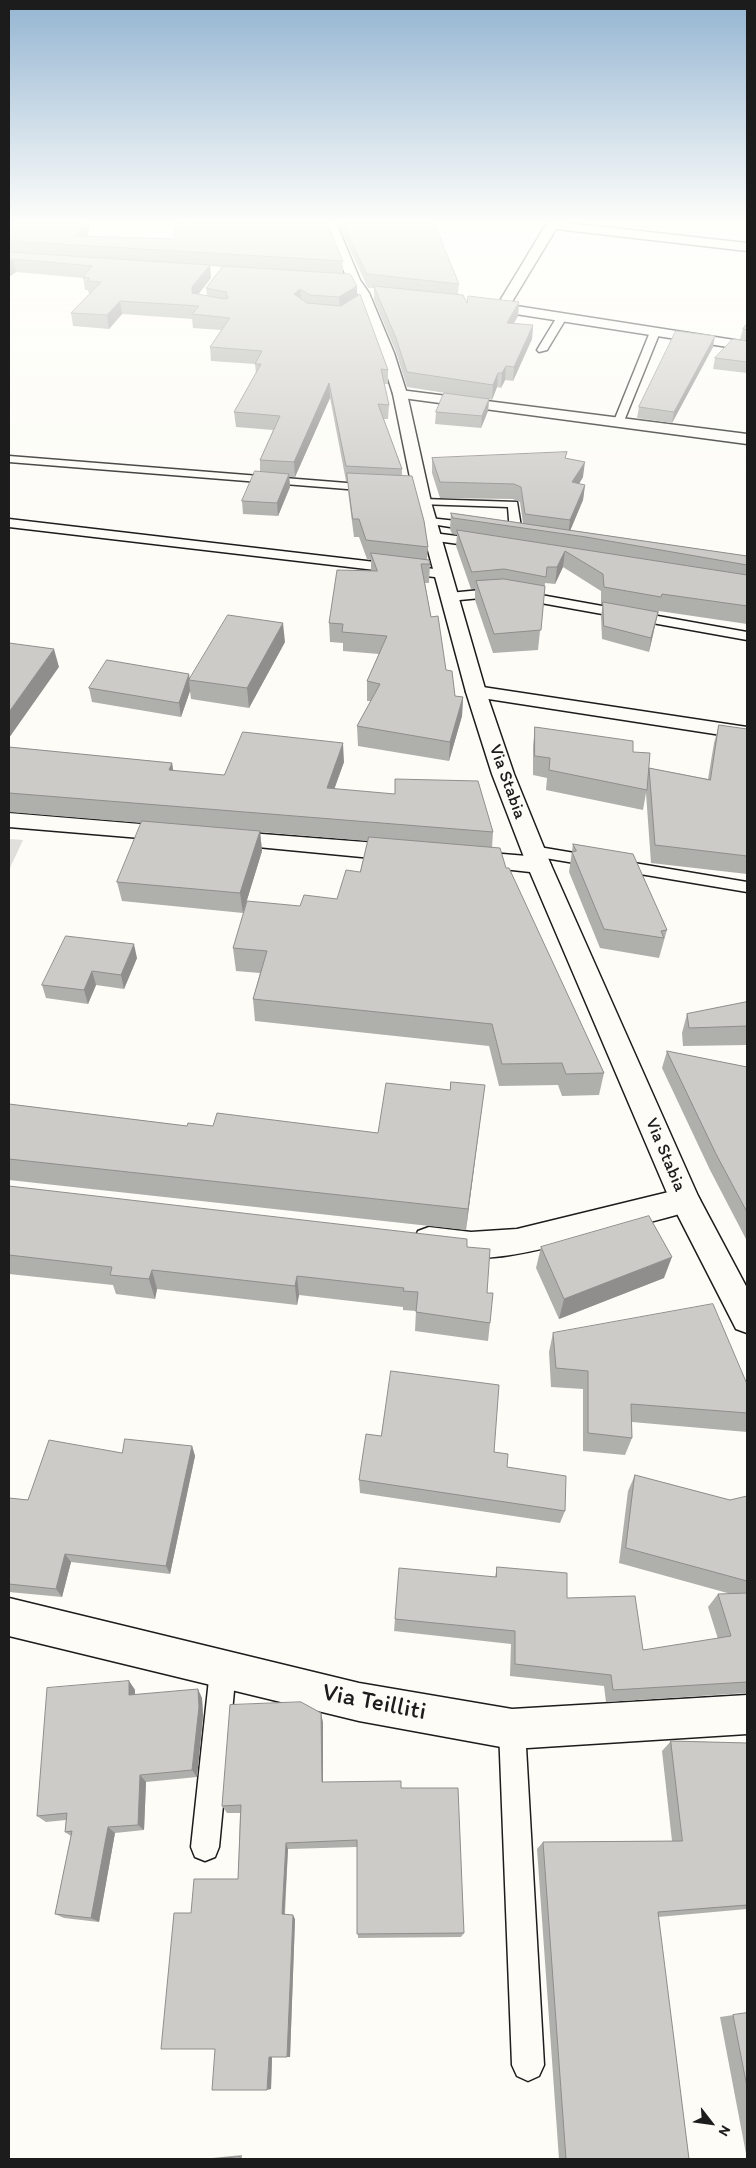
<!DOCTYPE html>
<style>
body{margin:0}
#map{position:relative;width:756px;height:2168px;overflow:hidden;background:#fdfcf7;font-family:Itim,sans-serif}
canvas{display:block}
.frame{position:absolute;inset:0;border:10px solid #1c1c1c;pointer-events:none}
.north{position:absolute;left:686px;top:2098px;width:50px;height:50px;-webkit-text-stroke:4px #fdfcf7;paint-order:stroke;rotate:120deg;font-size:14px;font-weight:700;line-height:20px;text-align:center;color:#1c1c1c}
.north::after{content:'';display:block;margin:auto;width:18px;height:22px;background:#1c1c1c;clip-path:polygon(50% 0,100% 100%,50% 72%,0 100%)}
</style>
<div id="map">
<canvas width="756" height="2168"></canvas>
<div class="frame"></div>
<div class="north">N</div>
</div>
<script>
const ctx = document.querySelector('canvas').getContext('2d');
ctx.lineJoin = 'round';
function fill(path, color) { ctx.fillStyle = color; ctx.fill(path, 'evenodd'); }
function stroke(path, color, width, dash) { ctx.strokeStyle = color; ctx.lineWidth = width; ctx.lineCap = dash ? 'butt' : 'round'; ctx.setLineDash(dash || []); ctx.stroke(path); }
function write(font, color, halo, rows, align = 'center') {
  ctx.font = font + ' Itim,sans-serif'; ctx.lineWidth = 4; ctx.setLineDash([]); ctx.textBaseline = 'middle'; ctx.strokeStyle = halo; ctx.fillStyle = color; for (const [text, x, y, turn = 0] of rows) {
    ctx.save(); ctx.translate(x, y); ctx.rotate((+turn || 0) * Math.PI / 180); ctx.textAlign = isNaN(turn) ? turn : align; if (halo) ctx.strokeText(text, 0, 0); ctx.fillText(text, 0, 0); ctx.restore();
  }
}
fill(new Path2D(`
 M 9,839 L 23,840 L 9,870 Z`), '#e0dfdb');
const lane = new Path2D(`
 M 562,314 L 567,317 L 547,350 L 539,352 L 537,350 L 557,317 Z
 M 655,329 L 660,332 L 624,421 L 619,424 L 615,423 L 614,421 L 650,332 Z
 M 9,456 L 372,485 L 378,488 L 372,491 L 9,462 Z
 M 423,499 L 517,502 L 522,533 L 516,537 L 510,533 L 508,507 L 419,504 L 419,500 Z
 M 429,518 L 475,523 L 481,527 L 475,531 L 425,523 L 425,519 Z
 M 9,519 L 443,570 L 449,574 L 443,578 L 9,527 Z
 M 433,533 L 481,539 L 487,543 L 481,547 L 429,540 L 427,537 Z
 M 502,588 L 747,632 L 747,640 L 502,596 L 449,601 L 443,597 L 449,593 Z
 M 533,846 L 747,882 L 747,892 L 527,855 L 525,851 L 527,847 Z
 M 223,1657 L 232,1661 L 236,1670 L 219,1847 L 215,1857 L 205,1861 L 195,1857 L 191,1847 L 210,1670 L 214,1661 Z
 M 512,1716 L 521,1720 L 525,1729 L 544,2065 L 539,2076 L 528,2081 L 517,2076 L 512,2065 L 499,1729 L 503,1720 Z`);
const street = new Path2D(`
 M 547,223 L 568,223 L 747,243 L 747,251 L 556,229 L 510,305 L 747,342 L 747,350 L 477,308 L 475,305 L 482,301 L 498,304 Z
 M 400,390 L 747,434 L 747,444 L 395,397 L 393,394 L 395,391 Z
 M 476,686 L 747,727 L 747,739 L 469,696 L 466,692 L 469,688 Z
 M 9,813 L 176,827 L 184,829 L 187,834 L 184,839 L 176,841 L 9,827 Z
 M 224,831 L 403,845 L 411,848 L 415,853 L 411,858 L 403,861 L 216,843 L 213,838 L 216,833 Z
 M 466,851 L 539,857 L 547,860 L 551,865 L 547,870 L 539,873 L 458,864 L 454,859 L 458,854 Z
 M 685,1188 L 695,1191 L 700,1200 L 695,1209 C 667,1219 636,1225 606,1232 C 546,1248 480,1271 418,1249 L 414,1240 L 418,1231 L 429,1227 L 471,1232 L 517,1229 Z
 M 9,1598 L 359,1683 L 512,1709 L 747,1695 L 747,1734 L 512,1749 L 359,1721 L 9,1636 Z`);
const secondary = new Path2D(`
 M 324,223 L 336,223 L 360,280 L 369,293 L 394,353 L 407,394 L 431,502 L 486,692 L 514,774 L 551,865 L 698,1196 L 747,1288 L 747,1333 L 736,1329 L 670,1200 L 527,865 L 492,774 L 466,692 L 415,502 L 393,394 L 380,353 L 357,293 L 348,281 Z`);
stroke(lane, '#1c1c1c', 3);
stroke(street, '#1c1c1c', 3);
stroke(secondary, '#1c1c1c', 3);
fill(lane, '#fdfcf7');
fill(street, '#fdfcf7');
fill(secondary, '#fdfcf7');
fill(new Path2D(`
 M 9,223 L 90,229 L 87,233 L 88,236 L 343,261 L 343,273 L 357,286 L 357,296 L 388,370 L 388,384 L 384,384 L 389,405 L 388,419 L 384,419 L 402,469 L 402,476 L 428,547 L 427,559 L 430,564 L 429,583 L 425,583 L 431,617 L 446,670 L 455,696 L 463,697 L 462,716 L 449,761 L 358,746 L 357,726 L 371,701 L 367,701 L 367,681 L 379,654 L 343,651 L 343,643 L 330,642 L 329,623 L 371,571 L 371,560 L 367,559 L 359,537 L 354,537 L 348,491 L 348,482 L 346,481 L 330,398 L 295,477 L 289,477 L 290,487 L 278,516 L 243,514 L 242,501 L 260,471 L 260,460 L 273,430 L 236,427 L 234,412 L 256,374 L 255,364 L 211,361 L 210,347 L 221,330 L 193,328 L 192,319 L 122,314 L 109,329 L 73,326 L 71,313 L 89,294 L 88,290 L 85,290 L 83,278 L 16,272 L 10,276 L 9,276 ZM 210,266 L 222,267 L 206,288 L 207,296 L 198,294 L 211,278 Z
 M 337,223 L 434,223 L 459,284 L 458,294 L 467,303 L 519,302 L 518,316 L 514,323 L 533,325 L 532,339 L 513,381 L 505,380 L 501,388 L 497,387 L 492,400 L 489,399 L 488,411 L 481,428 L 435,424 L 436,412 L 471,397 L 407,387 L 396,352 L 374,300 L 374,288 L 368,288 Z
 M 747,324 L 747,341 L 740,339 L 743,329 Z
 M 747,341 L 747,373 L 713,369 L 715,358 Z
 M 713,347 L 672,423 L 637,418 L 639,407 Z
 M 432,458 L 567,459 L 583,477 L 579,484 L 585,485 L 583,500 L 570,530 L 747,556 L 747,624 L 659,611 L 658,614 L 649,652 L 602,639 L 601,616 L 603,604 L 601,604 L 601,591 L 563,567 L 555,584 L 545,583 L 538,650 L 493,653 L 475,600 L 475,589 L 471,589 L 456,546 L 457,535 L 452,534 L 450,529 L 451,513 L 523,523 L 520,502 L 513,499 L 440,498 L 432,473 Z
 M 285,642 L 249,708 L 191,699 L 190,691 L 181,717 L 92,702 L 89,688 L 190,678 Z
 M 719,725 L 747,729 L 747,874 L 651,863 L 646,793 L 643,810 L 546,790 L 547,778 L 533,775 L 533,746 L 535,727 L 633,752 L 649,768 L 708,779 L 714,743 Z
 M 9,747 L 172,763 L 173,771 L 224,775 L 344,762 L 334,788 L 493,832 L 492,848 L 506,868 L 604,1073 L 599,1095 L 562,1096 L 558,1085 L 499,1086 L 489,1046 L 255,1021 L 253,999 L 260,973 L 236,971 L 233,948 L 300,906 L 337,899 L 360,872 L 368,841 L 260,832 L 262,851 L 243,913 L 122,901 L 117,882 L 142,823 L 9,812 Z
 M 573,844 L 667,930 L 659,958 L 600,948 L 569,872 Z
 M 137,958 L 124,989 L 96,985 L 88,1004 L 46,998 L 42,985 Z
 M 747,1002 L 747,1045 L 683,1046 L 682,1033 L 687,1014 Z
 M 667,1051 L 747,1067 L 747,1241 L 710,1170 L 662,1068 Z
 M 9,1104 L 187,1126 L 213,1126 L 378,1133 L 482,1106 L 466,1230 L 9,1180 Z
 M 9,1186 L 467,1247 L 487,1293 L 490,1323 L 488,1341 L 415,1331 L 416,1311 L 403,1310 L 403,1307 L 299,1295 L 297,1305 L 157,1289 L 155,1299 L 116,1294 L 113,1285 L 9,1274 Z
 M 541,1247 L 664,1278 L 559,1319 L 536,1268 Z
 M 553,1333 L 747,1384 L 747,1432 L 632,1422 L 632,1438 L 625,1455 L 583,1451 L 583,1389 L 551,1387 L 549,1352 Z
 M 192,1446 L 195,1456 L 170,1574 L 71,1562 L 62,1597 L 9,1592 L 9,1498 L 28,1500 L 122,1453 Z
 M 494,1452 L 507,1467 L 565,1511 L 560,1523 L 360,1493 L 359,1480 Z
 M 635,1475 L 730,1500 L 747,1496 L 747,1693 L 606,1702 L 604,1686 L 510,1676 L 511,1644 L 394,1631 L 395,1619 L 495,1577 L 497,1567 L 567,1598 L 643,1650 L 718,1639 L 708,1607 L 718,1594 L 731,1594 L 619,1563 L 628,1491 Z
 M 129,1681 L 135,1690 L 135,1695 L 202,1698 L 203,1716 L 197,1777 L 146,1782 L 144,1830 L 115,1833 L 99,1922 L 64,1918 L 55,1914 L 71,1836 L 65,1832 L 66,1820 L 46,1822 L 37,1816 Z
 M 321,1713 L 323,1723 L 323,1782 L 401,1788 L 464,1933 L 461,1937 L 358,1938 L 357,1847 L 288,1849 L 285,1914 L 295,1919 L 290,2057 L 272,2057 L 271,2089 L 215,2050 L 191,1913 L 238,1879 L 240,1813 L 227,1813 L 222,1806 Z
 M 671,1741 L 747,1743 L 747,1909 L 658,1917 L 689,2159 L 559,2159 L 537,1849 L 543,1842 L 672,1841 L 662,1751 Z
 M 747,2013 L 747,2159 L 720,2017 Z
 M 242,2155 L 242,2159 L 202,2159 Z`), '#afafac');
fill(new Path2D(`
 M 83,223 L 89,223 L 90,229 L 87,233 L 88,236 L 76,236 Z
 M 13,259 L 16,272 L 10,276 L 9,269 L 9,262 Z
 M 210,265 L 211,278 L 194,300 L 192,293 L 192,287 Z
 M 357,286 L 357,299 L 340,310 L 339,297 Z
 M 300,289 L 301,302 L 294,294 Z
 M 120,301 L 122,314 L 109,329 L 107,315 Z
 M 519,302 L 518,316 L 506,337 L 507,323 Z
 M 533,325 L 532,339 L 513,381 L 514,367 Z
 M 715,336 L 713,347 L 672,423 L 674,412 Z
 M 506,366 L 505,380 L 501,388 L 502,373 Z
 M 498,373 L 497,387 L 492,400 L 493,385 Z
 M 329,383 L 330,398 L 295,477 L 294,462 Z
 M 489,399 L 488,411 L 481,428 L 482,416 Z
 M 585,462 L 583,477 L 570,498 L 572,482 Z
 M 289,474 L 290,487 L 278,516 L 277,503 Z
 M 585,485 L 583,500 L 568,536 L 570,520 Z
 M 565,551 L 563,567 L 555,584 L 557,567 Z
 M 658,612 L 655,625 L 649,652 L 651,638 Z
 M 283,623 L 285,642 L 249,708 L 247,688 Z
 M 54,649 L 59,667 L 9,738 L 9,712 Z
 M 189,674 L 190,680 L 189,680 L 190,691 L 181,717 L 179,703 Z
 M 463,697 L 462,716 L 449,761 L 450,742 Z
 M 343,743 L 344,762 L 328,807 L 327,788 Z
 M 172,763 L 175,782 L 169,770 Z
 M 260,831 L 262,851 L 243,913 L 240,893 Z
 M 134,944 L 137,958 L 124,989 L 121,975 Z
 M 92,971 L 96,985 L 88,1004 L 84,990 Z
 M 485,1085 L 482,1106 L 466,1230 L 468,1209 Z
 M 672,1257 L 664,1278 L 559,1319 L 564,1299 Z
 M 152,1270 L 157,1289 L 155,1299 L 149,1279 Z
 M 297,1276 L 299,1295 L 297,1305 L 295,1286 Z
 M 192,1446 L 195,1456 L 170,1574 L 166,1566 Z
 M 65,1554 L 71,1562 L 62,1597 L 56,1589 Z
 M 129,1681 L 135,1690 L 135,1704 L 129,1695 Z
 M 198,1689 L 202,1698 L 203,1716 L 197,1777 L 192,1770 Z
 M 321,1713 L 323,1723 L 323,1790 L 322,1782 Z
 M 140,1775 L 146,1782 L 144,1830 L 138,1825 Z
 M 108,1827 L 115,1833 L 99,1922 L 91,1918 Z
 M 286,1843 L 288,1849 L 284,1919 L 282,1914 Z
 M 293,1915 L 295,1919 L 290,2057 L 287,2057 Z
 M 269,2057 L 272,2057 L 271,2089 L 267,2090 Z`), '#8f8e8c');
const building = new Path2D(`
 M 9,223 L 83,223 L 86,224 L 76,236 L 175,239 L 174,224 L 188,223 L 327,223 L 343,261 L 9,241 Z
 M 343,223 L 434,223 L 459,284 L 367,274 Z
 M 9,252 L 210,265 L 192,287 L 192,293 L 225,299 L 228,298 L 226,292 L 206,288 L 223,266 L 350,274 L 357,286 L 339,297 L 310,295 L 300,289 L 294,294 L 307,303 L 341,306 L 360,294 L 388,370 L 381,369 L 389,405 L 378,404 L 402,469 L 346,466 L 329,383 L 294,462 L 260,460 L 280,416 L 234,412 L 261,364 L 255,364 L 262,351 L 210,347 L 230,318 L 192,314 L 199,306 L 120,301 L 107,315 L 71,313 L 101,282 L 87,281 L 90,278 L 83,277 L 92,266 L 13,259 L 9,262 Z
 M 374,286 L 463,295 L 467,303 L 468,296 L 519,302 L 507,323 L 533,325 L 514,367 L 506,366 L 502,373 L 498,373 L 493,385 L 407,372 L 396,338 Z
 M 747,324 L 747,330 L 743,329 Z
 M 676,331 L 715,336 L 674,412 L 639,407 Z
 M 733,339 L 747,341 L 747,362 L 715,358 Z
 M 444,393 L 489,399 L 482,416 L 436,412 Z
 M 567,452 L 565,458 L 585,462 L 572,482 L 585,485 L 570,520 L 525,514 L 521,487 L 514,484 L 440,482 L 432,458 Z
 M 255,471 L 289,474 L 277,503 L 242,501 Z
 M 347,473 L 412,476 L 424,521 L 428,547 L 366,540 L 359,519 L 353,519 Z
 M 451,513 L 747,556 L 747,565 L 586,537 L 453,518 Z
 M 457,530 L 747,575 L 747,606 L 662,594 L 661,597 L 604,587 L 603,574 L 565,551 L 557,567 L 547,567 L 546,577 L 504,569 L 472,572 Z
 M 371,553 L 429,560 L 430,564 L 421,564 L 431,617 L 438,616 L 446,670 L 452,671 L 455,696 L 463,697 L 450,742 L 357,726 L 380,684 L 367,681 L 387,636 L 342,632 L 343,624 L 329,623 L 337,570 L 377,571 Z
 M 504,579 L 545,586 L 541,630 L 494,634 L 476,581 Z
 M 603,602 L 658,612 L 651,638 L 604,626 Z
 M 228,615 L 283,623 L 247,688 L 189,680 Z
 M 9,643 L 54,649 L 9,712 Z
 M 107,660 L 189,674 L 179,703 L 89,688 Z
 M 719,725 L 747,729 L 747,856 L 655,845 L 649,768 L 710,780 Z
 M 535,727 L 633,741 L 633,752 L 650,753 L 647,790 L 549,770 L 550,758 L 535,756 Z
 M 243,732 L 343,743 L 327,788 L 395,794 L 395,779 L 478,781 L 493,832 L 9,793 L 9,747 L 172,763 L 169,770 L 224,775 Z
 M 142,821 L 260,831 L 240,893 L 117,882 Z
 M 369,837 L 500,848 L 506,868 L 509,868 L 604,1073 L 566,1074 L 562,1063 L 502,1064 L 492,1024 L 253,999 L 267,951 L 233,948 L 247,901 L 300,906 L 304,895 L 337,899 L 346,870 L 360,872 Z
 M 573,844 L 633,854 L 667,930 L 661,931 L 664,938 L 604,929 L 572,852 L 576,851 Z
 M 66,936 L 134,944 L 121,975 L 92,971 L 84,990 L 42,985 Z
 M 747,1002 L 747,1026 L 689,1028 L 687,1014 Z
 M 667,1051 L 747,1067 L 747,1212 L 716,1154 Z
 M 451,1082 L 485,1085 L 468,1209 L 9,1159 L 9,1104 L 187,1126 L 188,1123 L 213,1126 L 217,1113 L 378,1133 L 386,1083 L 450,1090 Z
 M 9,1186 L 467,1239 L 467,1247 L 490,1249 L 487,1293 L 493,1293 L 490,1323 L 416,1312 L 418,1292 L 403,1291 L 404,1288 L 297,1276 L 295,1286 L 152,1270 L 149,1279 L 110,1275 L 112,1267 L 9,1255 Z
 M 649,1216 L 672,1257 L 564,1299 L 541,1247 Z
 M 713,1304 L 747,1384 L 747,1413 L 631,1404 L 632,1438 L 588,1433 L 588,1371 L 556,1368 L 553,1333 Z
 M 391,1371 L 499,1385 L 494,1452 L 508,1454 L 507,1467 L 566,1476 L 565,1511 L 359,1480 L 366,1434 L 381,1436 Z
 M 125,1439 L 192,1446 L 166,1566 L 65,1554 L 56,1589 L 9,1584 L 9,1498 L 28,1500 L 49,1440 L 122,1453 Z
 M 635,1475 L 730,1500 L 747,1496 L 747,1581 L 626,1548 Z
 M 497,1567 L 567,1573 L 567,1598 L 635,1596 L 643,1650 L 731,1636 L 718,1594 L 747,1593 L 747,1682 L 613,1690 L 611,1675 L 515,1664 L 515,1631 L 395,1619 L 399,1568 L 496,1577 Z
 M 129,1681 L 129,1695 L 198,1689 L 199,1707 L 192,1770 L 140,1775 L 138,1825 L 108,1827 L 91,1918 L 55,1914 L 72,1831 L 65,1832 L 67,1813 L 37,1816 L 47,1688 Z
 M 301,1702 L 321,1713 L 322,1782 L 401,1781 L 401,1788 L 458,1788 L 464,1933 L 357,1934 L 357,1840 L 286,1843 L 282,1914 L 293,1915 L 287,2057 L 269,2057 L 267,2090 L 212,2090 L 215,2049 L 161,2049 L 174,1913 L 191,1913 L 194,1879 L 238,1879 L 241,1805 L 222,1806 L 230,1705 Z
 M 671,1741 L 747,1743 L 747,1905 L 658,1912 L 689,2159 L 566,2159 L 543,1842 L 682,1841 Z
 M 747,2013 L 747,2087 L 733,2015 Z
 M 240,2157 L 240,2159 L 212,2159 Z`);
fill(building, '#cccbc8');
stroke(building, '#8f8e8c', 1);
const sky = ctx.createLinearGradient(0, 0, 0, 527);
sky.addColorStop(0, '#94b5d2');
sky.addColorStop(0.42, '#fefefb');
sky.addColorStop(1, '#fefefb00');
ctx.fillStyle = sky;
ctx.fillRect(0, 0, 756, 527);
write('18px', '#1c1c1c', '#fdfcf7', [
 ["Via Stabia",507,782,70],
 ["Via Stabia",665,1155,67]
]);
write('25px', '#1c1c1c', '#fdfcf7', [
 ["Via Teilliti",374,1703,11]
]);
</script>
